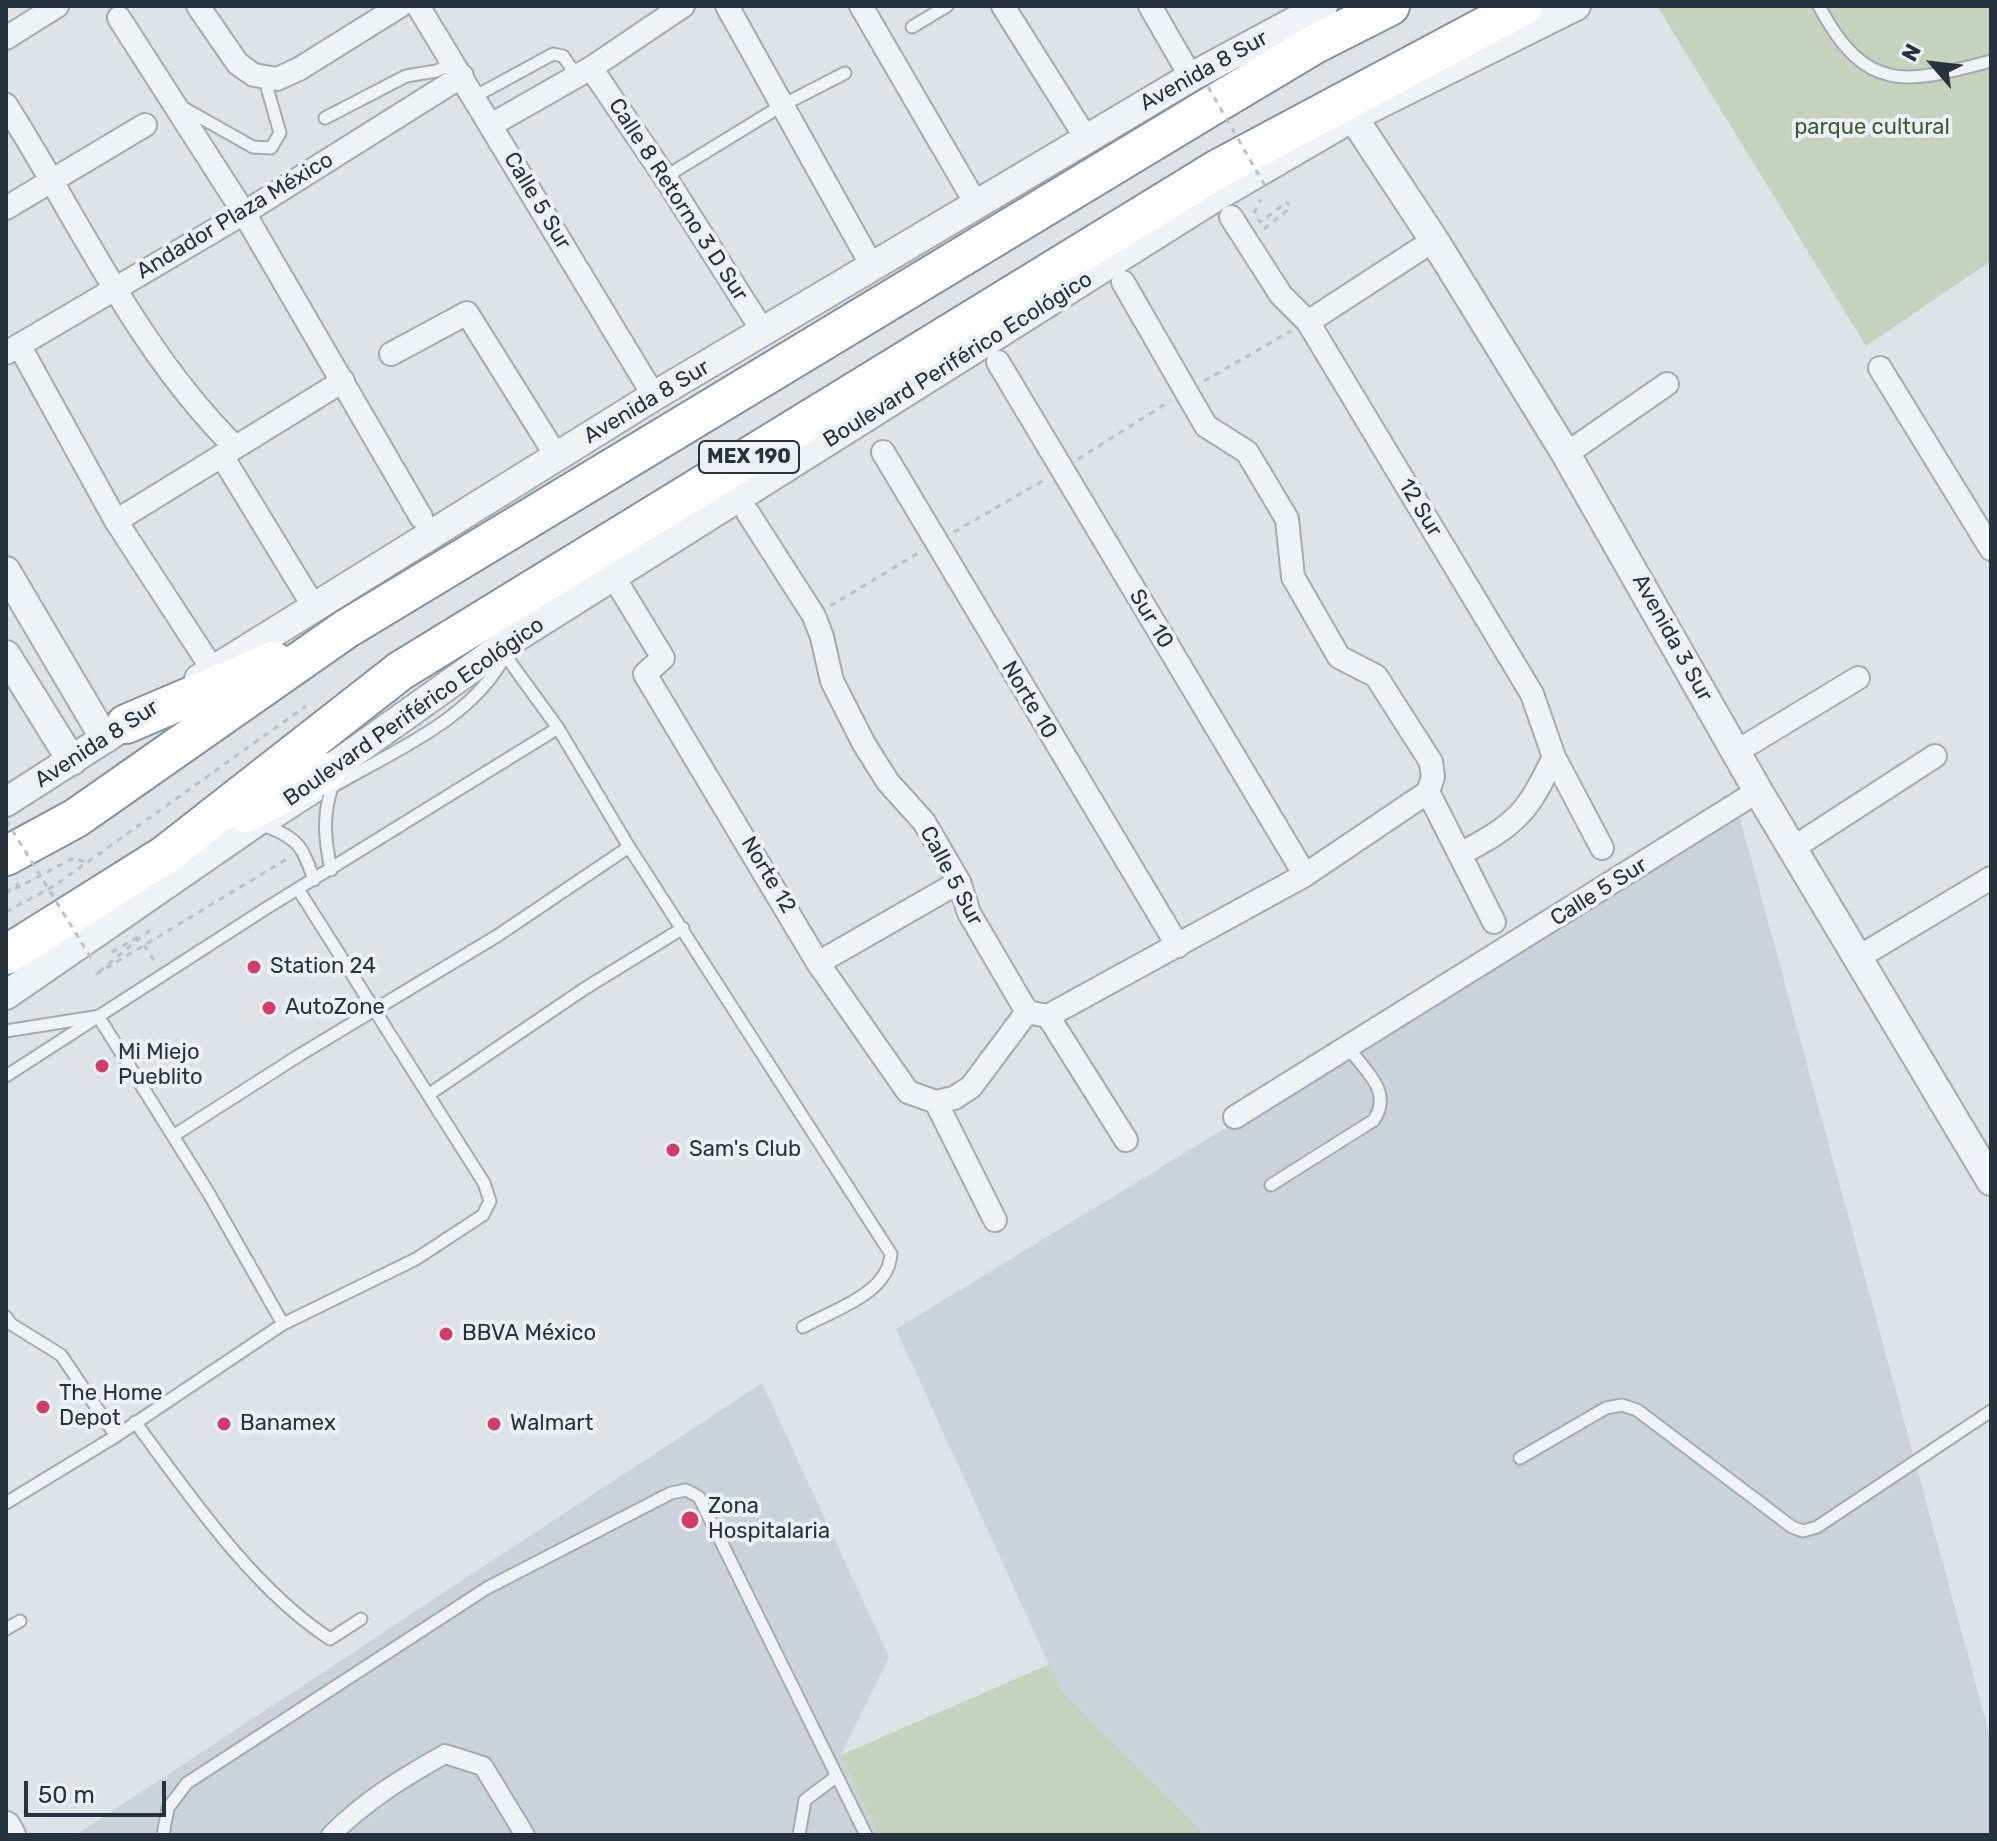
<!DOCTYPE html>
<meta charset="utf-8">
<style>
body{margin:0}
#map{position:relative;width:1997px;height:1841px;overflow:hidden;background:#dde3e7;font-family:Rubik,sans-serif}
canvas{display:block}
.frame{position:absolute;inset:0;border:8px solid #26333e;pointer-events:none}
.north{position:absolute;left:1893px;top:24px;width:80px;height:80px;-webkit-text-stroke:6px #ecf1f5;paint-order:stroke;rotate:298deg;font-size:22px;font-weight:700;line-height:32px;text-align:center;color:#26333e}
.north::after{content:'';display:block;margin:auto;width:28px;height:36px;background:#26333e;clip-path:polygon(50% 0,100% 100%,50% 72%,0 100%)}
.scale{position:absolute;left:24px;top:1781px;width:142px;height:36px;box-sizing:border-box;border:4px solid #26333e;border-top:0;padding-left:10px;font-size:24px;line-height:28px;white-space:nowrap;color:#26333e;-webkit-text-stroke:6px #ecf1f5;paint-order:stroke}
</style>
<div id="map">
<canvas width="1997" height="1841"></canvas>
<div class="frame"></div>
<div class="north">N</div>
<div class="scale">50 m</div>
</div>
<script>
const ctx = document.querySelector('canvas').getContext('2d');
ctx.lineJoin = 'round';
function fill(path, color) { ctx.fillStyle = color; ctx.fill(path, 'evenodd'); }
function stroke(path, color, width, dash) { ctx.strokeStyle = color; ctx.lineWidth = width; ctx.lineCap = dash ? 'butt' : 'round'; ctx.setLineDash(dash || []); ctx.stroke(path); }
function write(font, color, halo, rows, align = 'center') {
  ctx.font = font + ' Rubik,sans-serif'; ctx.lineWidth = 8; ctx.setLineDash([]); ctx.textBaseline = 'middle'; ctx.strokeStyle = halo; ctx.fillStyle = color; for (const [text, x, y, turn = 0] of rows) {
    ctx.save(); ctx.translate(x, y); ctx.rotate((+turn || 0) * Math.PI / 180); ctx.textAlign = isNaN(turn) ? turn : align; if (halo) ctx.strokeText(text, 0, 0); ctx.fillText(text, 0, 0); ctx.restore();
  }
}
fill(new Path2D(`
 M 1739,815 L 1991,1740 L 1991,1835 L 1206,1835 L 1061,1691 L 896,1329 Z
 M 762,1383 L 889,1657 L 841,1755 L 878,1835 L 76,1835 Z`), '#cbd2d9');
fill(new Path2D(`
 M 1657,6 L 1991,6 L 1991,261 L 1866,346 Z
 M 1050,1664 L 1061,1691 L 1206,1835 L 878,1835 L 841,1755 Z`), '#c6d2be');
const service = new Path2D(`
 M 1819,6 C 1866,94 1905,84 1991,61
 M 912,27 L 947,6
 M 474,97 L 553,54 L 563,56 L 577,76
 M 180,106 L 253,147 L 271,148 L 280,133 L 264,77
 M 325,118 L 406,76 L 436,71 L 454,63
 M 665,177 L 781,106 L 845,73
 M 505,655 L 558,728 L 629,847 L 891,1254 C 888,1294 835,1309 803,1327
 M 332,787 C 393,751 472,720 506,654
 M 278,821 L 317,796
 M 268,827 C 300,839 303,849 314,880
 M 331,870 C 325,840 322,817 332,787
 M 98,1016 L 208,1192 L 283,1324
 M 6,1031 L 94,1017
 M 6,1076 L 265,909 L 558,728
 M 428,1095 L 584,989 L 683,928
 M 173,1136 L 298,1056 L 497,936 L 629,847
 M 1271,1185 L 1374,1120 C 1393,1091 1365,1071 1347,1046
 M 6,1317 L 11,1324 L 61,1355 L 116,1436
 M 135,1422 C 190,1496 252,1588 330,1639 L 361,1619
 M 1520,1458 L 1606,1408 L 1622,1405 L 1637,1410 L 1792,1527 L 1803,1531 L 1817,1527 L 1991,1411
 M 6,1503 L 116,1436 L 283,1324 L 416,1259 L 483,1215 L 490,1201 L 484,1183 L 298,889
 M 6,1629 L 20,1621
 M 163,1835 L 168,1808 L 187,1783 L 487,1588 L 671,1493 L 686,1490 L 699,1497 L 866,1835
 M 799,1835 L 805,1800 L 837,1776`);
const pedestrian = new Path2D(`
 M 331,1835 C 365,1801 402,1778 445,1754 L 483,1766 L 525,1835`);
const minor = new Path2D(`
 M 198,6 L 238,64 L 254,75 L 277,79 L 299,69 L 400,6
 M 418,6 L 654,396
 M 727,6 L 872,266
 M 861,6 L 971,195
 M 1003,6 L 1086,138
 M 1150,6 L 1191,77
 M 119,18 L 244,213 L 421,517
 M 6,38 L 57,6
 M 591,68 L 665,177 L 764,333
 M 6,105 C 79,220 137,350 235,447
 M 491,125 L 591,68 L 683,6
 M 6,208 L 145,125
 M 1231,217 L 1281,295 L 1308,322 L 1532,694 L 1554,757 L 1602,848
 M 1123,282 L 1206,426 L 1247,452 L 1287,519 L 1293,577 L 1339,657 L 1376,676 L 1431,762 L 1433,777 L 1428,792 L 1494,922
 M 1308,322 L 1434,240
 M 19,345 L 116,521 L 213,670
 M 6,353 L 244,213 L 462,76
 M 391,354 L 467,313 L 557,457
 M 998,362 L 1305,875
 M 1880,368 L 1991,549
 M 883,452 L 1178,946
 M 1566,454 L 1667,384
 M 222,456 L 314,607
 M 748,513 L 814,616 L 822,637 L 832,681 L 864,744 L 888,782 L 924,822 L 959,882 L 969,913 L 1027,1012 L 1048,1016 L 1126,1140
 M 116,521 L 343,381
 M 613,576 L 663,658 L 645,674 L 818,963 L 908,1092 L 936,1102 L 954,1098 L 971,1087 L 1027,1012
 M 1736,752 L 1858,678
 M 1793,848 L 1935,756
 M 1462,853 C 1517,824 1527,813 1554,757
 M 1859,957 L 1991,878
 M 818,963 L 959,882
 M 1048,1016 L 1305,875 L 1428,792
 M 936,1102 L 995,1220
 M 1235,1117 L 1758,791`);
const tertiary = new Path2D(`
 M 1343,102 L 1434,240 L 1566,454 L 1758,791 L 1991,1181
 M 6,571 L 105,739
 M 6,655 L 72,761
 M 199,679 L 654,396 L 1191,77 L 1323,6
 M 312,782 L 507,643 L 1214,198 L 1353,117 L 1576,6
 M 6,802 L 143,714
 M 6,995 L 275,809
 M 6,1826 L 11,1835`);
const trunk = new Path2D(`
 M 126,724 L 274,661
 M 246,813 L 326,772
 M 6,856 L 76,818 L 346,629 L 1213,105 L 1315,44 L 1390,6
 M 6,955 L 165,855 L 400,671 L 1218,169 L 1523,6`);
stroke(service, '#a2abb1', 15);
stroke(pedestrian, '#a2abb1', 22);
stroke(minor, '#a2abb1', 26);
stroke(tertiary, '#a2abb1', 32);
stroke(trunk, '#84939e', 42);
stroke(new Path2D(`
 M 1254,213 L 1261,199
 M 1258,219 L 1260,222 L 1287,202
 M 1264,229 L 1290,208 L 1287,202
 M 1204,381 L 1291,331
 M 1078,459 L 1170,401
 M 954,532 L 1044,480
 M 830,606 L 920,552
 M 15,889 L 75,857 L 85,863
 M 6,893 L 19,883
 M 6,912 L 54,886 L 306,706
 M 150,930 L 95,975 L 290,857
 M 144,945 L 155,962
 M 112,952 L 140,936`), '#bbc1c6', 3, [6, 6]);
stroke(service, '#f0f3f6', 11);
stroke(pedestrian, '#f0f3f6', 18);
stroke(minor, '#f0f3f6', 22);
stroke(tertiary, '#f0f3f6', 28);
stroke(trunk, '#fff', 38);
stroke(new Path2D(`
 M 1196,66 L 1267,189
 M 6,820 L 94,963`), '#bbc1c6', 3, [6, 6]);
for (const [x, y, r, color] of [
 [254,967,8,"#d23c6b"],
 [269,1008,8,"#d23c6b"],
 [102,1066,8,"#d23c6b"],
 [673,1150,8,"#d23c6b"],
 [446,1334,8,"#d23c6b"],
 [43,1407,8,"#d23c6b"],
 [224,1424,8,"#d23c6b"],
 [494,1424,8,"#d23c6b"],
 [690,1520,10,"#d23c6b"]
]) { const dot = new Path2D(); dot.arc(x, y, r, 0, 2 * Math.PI); ctx.fillStyle = color; ctx.fill(dot); stroke(dot, '#ecf1f5', 3); }
for (const [x, y, w] of [
 [749,457,100]
]) { const box = new Path2D(); box.roundRect(x - w / 2, y - 16, w, 32, 6); ctx.fillStyle = '#ecf1f5'; ctx.fill(box); stroke(box, '#26333e', 2); }
write('bold 20px', '#26333e', null, [
 ["MEX 190",749,457]
]);
write('22px', '#26333e', '#ecf1f5', [
 ["Avenida 8 Sur",1204,71,-29],
 ["Calle 8 Retorno 3 D Sur",678,200,57],
 ["Calle 5 Sur",537,201,59],
 ["Andador Plaza México",235,216,-31],
 ["Boulevard Periférico Ecológico",958,360,-32],
 ["Avenida 8 Sur",647,402,-31],
 ["12 Sur",1420,508,59],
 ["Sur 10",1151,619,59],
 ["Avenida 3 Sur",1672,638,61],
 ["Norte 10",1029,700,59],
 ["Boulevard Periférico Ecológico",414,712,-35],
 ["Avenida 8 Sur",97,744,-33],
 ["Norte 12",768,875,59],
 ["Calle 5 Sur",951,876,62],
 ["Calle 5 Sur",1599,892,-32]
]);
write('22px', '#415a33', '#ecf1f5', [
 ["parque cultural",1872,128]
]);
write('22px', '#26333e', '#ecf1f5', [
 ["Station 24",270,967],
 ["AutoZone",285,1008],
 ["Mi Miejo",118,1053],
 ["Pueblito",118,1078],
 ["Sam's Club",689,1150],
 ["BBVA México",462,1334],
 ["The Home",59,1394],
 ["Depot",59,1419],
 ["Banamex",240,1424],
 ["Walmart",510,1424],
 ["Zona",708,1507],
 ["Hospitalaria",708,1532]
], 'left');
</script>
